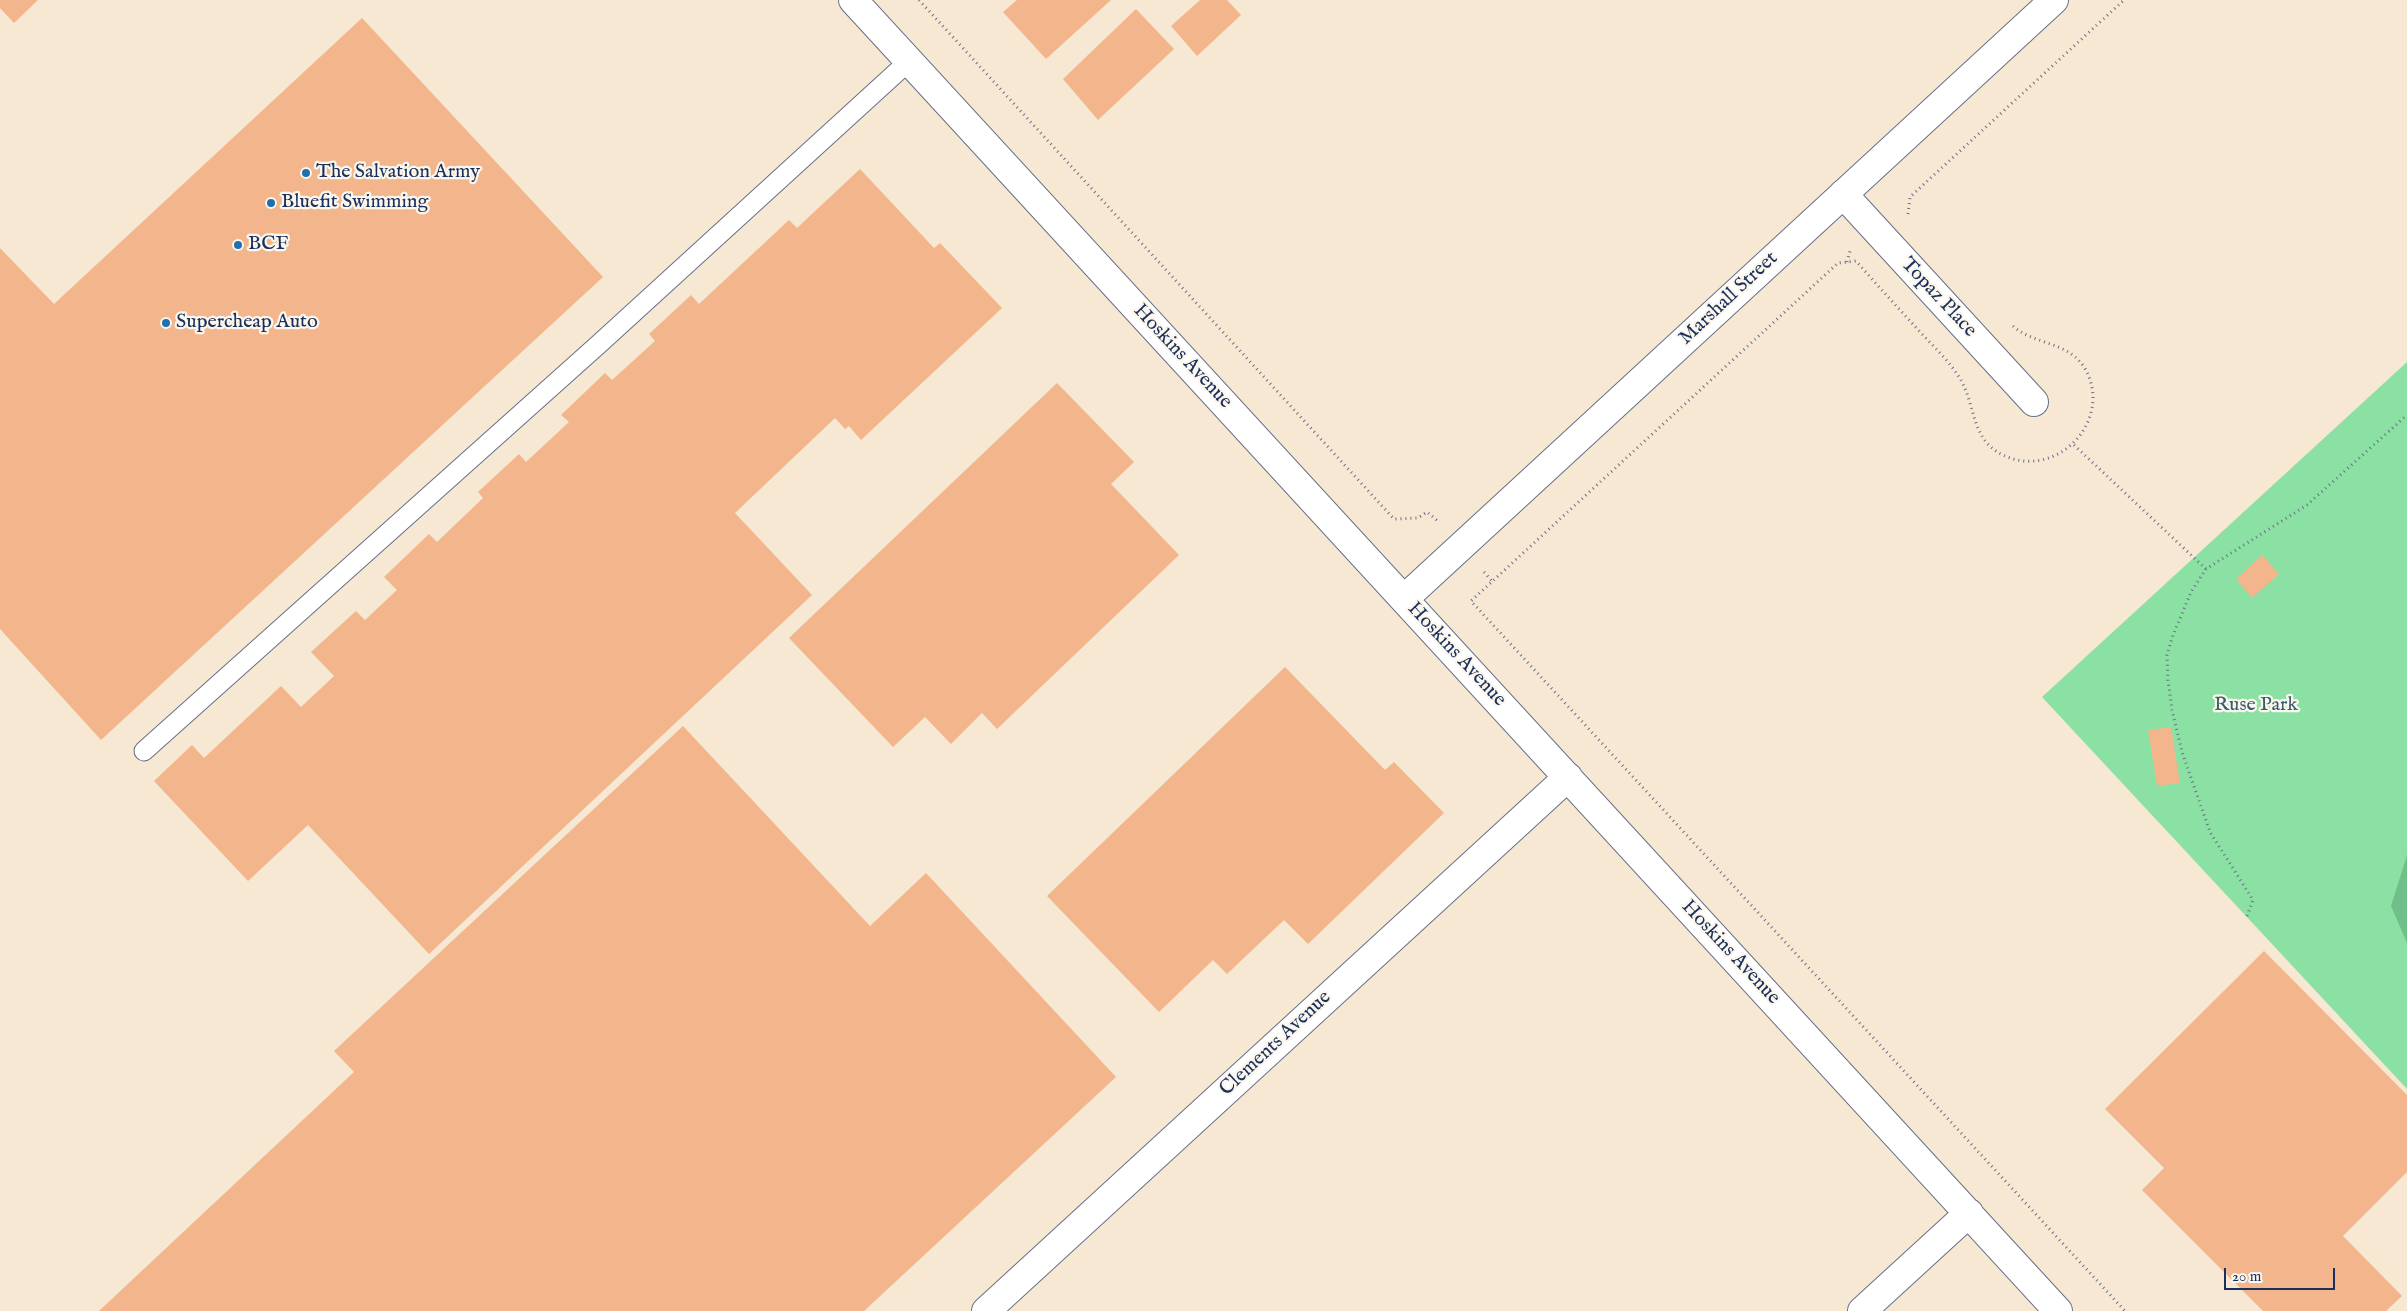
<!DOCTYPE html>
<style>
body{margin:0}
#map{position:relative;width:2407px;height:1311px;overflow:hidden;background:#f6e8d3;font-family:"IM FELL English",serif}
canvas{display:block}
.scale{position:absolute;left:2224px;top:1268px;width:111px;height:22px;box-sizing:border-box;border:2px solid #1b2f5e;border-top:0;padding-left:6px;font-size:15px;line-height:18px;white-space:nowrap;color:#1b2f5e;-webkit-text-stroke:4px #fbf7ec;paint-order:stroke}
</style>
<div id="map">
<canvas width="2407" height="1311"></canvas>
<div class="scale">20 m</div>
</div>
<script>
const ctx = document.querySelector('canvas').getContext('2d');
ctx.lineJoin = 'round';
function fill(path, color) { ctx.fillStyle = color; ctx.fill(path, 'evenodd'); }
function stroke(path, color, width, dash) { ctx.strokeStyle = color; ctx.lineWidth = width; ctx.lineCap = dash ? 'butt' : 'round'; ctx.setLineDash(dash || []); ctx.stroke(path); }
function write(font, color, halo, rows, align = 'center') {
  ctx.font = font + ' "IM FELL English",serif'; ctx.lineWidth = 4.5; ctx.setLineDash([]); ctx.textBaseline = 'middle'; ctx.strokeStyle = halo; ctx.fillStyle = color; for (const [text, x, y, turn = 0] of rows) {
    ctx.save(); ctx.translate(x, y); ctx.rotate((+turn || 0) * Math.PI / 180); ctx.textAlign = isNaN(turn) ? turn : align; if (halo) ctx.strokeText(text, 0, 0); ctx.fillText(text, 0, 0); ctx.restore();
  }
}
fill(new Path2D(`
 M 2407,362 L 2407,1089 L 2042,697 Z`), '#8be1a4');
fill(new Path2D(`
 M 2407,855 L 2407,943 L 2391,906 Z`), '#70bf8a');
fill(new Path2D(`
 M 0,0 L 38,0 L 14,23 L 0,8 Z
 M 1017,0 L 1111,0 L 1046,59 L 1003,12 Z
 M 1200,0 L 1227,0 L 1241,15 L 1197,56 L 1171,26 Z
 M 1136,9 L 1174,49 L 1098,120 L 1063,79 Z
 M 362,18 L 603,277 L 101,740 L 0,629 L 0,248 L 54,304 Z
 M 860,169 L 934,248 L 940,243 L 1002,308 L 861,440 L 849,426 L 845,429 L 835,418 L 735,513 L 812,595 L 429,954 L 308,825 L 248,881 L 154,781 L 192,745 L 204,758 L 281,686 L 301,707 L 334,676 L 311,652 L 356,611 L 365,620 L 397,590 L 384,577 L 429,534 L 437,542 L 483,498 L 478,492 L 519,454 L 526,462 L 569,422 L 561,415 L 605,373 L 612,380 L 655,341 L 649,334 L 691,295 L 699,304 L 789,220 L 797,228 Z
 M 1057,383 L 1134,462 L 1111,484 L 1179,555 L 997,729 L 982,713 L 951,744 L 925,717 L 893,747 L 789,638 Z
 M 2262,555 L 2279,574 L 2252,598 L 2236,579 Z
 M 1285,667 L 1385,770 L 1394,762 L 1444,813 L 1308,944 L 1284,920 L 1227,974 L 1213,960 L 1159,1012 L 1047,896 Z
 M 683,726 L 870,926 L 926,873 L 1116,1077 L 864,1311 L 99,1311 L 354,1072 L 334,1051 Z
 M 2171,727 L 2180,783 L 2157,786 L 2148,730 Z
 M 2264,951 L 2407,1095 L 2407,1172 L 2343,1236 L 2402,1296 L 2386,1311 L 2263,1311 L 2142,1190 L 2164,1168 L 2105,1109 Z`), '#f2b58c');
const lane = new Path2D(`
 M 144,751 L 599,344 L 909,61`);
const street = new Path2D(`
 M 853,0 L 2058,1311
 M 1843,194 L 2034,402
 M 1404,599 L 2054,0
 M 986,1311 L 1568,777
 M 1862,1311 L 1969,1213`);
stroke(lane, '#687087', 21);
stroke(street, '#687087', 30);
stroke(new Path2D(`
 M 919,0 L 1394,519 L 1418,518 L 1427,512 L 1439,522
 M 1908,214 L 1910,197 L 2124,0
 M 1847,262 L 1850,251
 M 2013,326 C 2034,345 2067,341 2084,367 C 2116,419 2056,483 2001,454 C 1970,438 1976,403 1959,377 C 1949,361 1935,348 1922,334 C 1900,310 1878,286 1856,261 L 1838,263 L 1471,601 L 2125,1311
 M 2074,445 L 2206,569
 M 1484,572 L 1492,581
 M 2247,916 L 2253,900 L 2210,832 L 2182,752 L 2172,710 L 2168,680 L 2167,655 L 2173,635 L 2191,592 L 2206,569 L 2307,505 L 2407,415`), '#687087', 3, [1, 4]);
stroke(lane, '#fff', 19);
stroke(street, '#fff', 28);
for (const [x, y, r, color] of [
 [306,173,5,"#1f6fb2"],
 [271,203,5,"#1f6fb2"],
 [238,245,5,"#1f6fb2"],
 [166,323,5,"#1f6fb2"]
]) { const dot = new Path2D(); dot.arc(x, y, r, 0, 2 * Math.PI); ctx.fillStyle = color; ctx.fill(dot); stroke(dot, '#fbf7ec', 2); }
write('20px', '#1b2f5e', '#fbf7ec', [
 ["The Salvation Army",316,173],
 ["Bluefit Swimming",281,203],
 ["BCF",248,245],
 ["Supercheap Auto",176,323]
], 'left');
write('20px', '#1b2f5e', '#fbf7ec', [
 ["Topaz Place",1938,298,47],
 ["Marshall Street",1729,299,-43],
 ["Hoskins Avenue",1182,357,47],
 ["Hoskins Avenue",1456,655,47],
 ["Hoskins Avenue",1730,953,47],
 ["Clements Avenue",1276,1044,-43]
]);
write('20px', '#375c70', '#fbf7ec', [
 ["Ruse Park",2256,706]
]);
</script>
